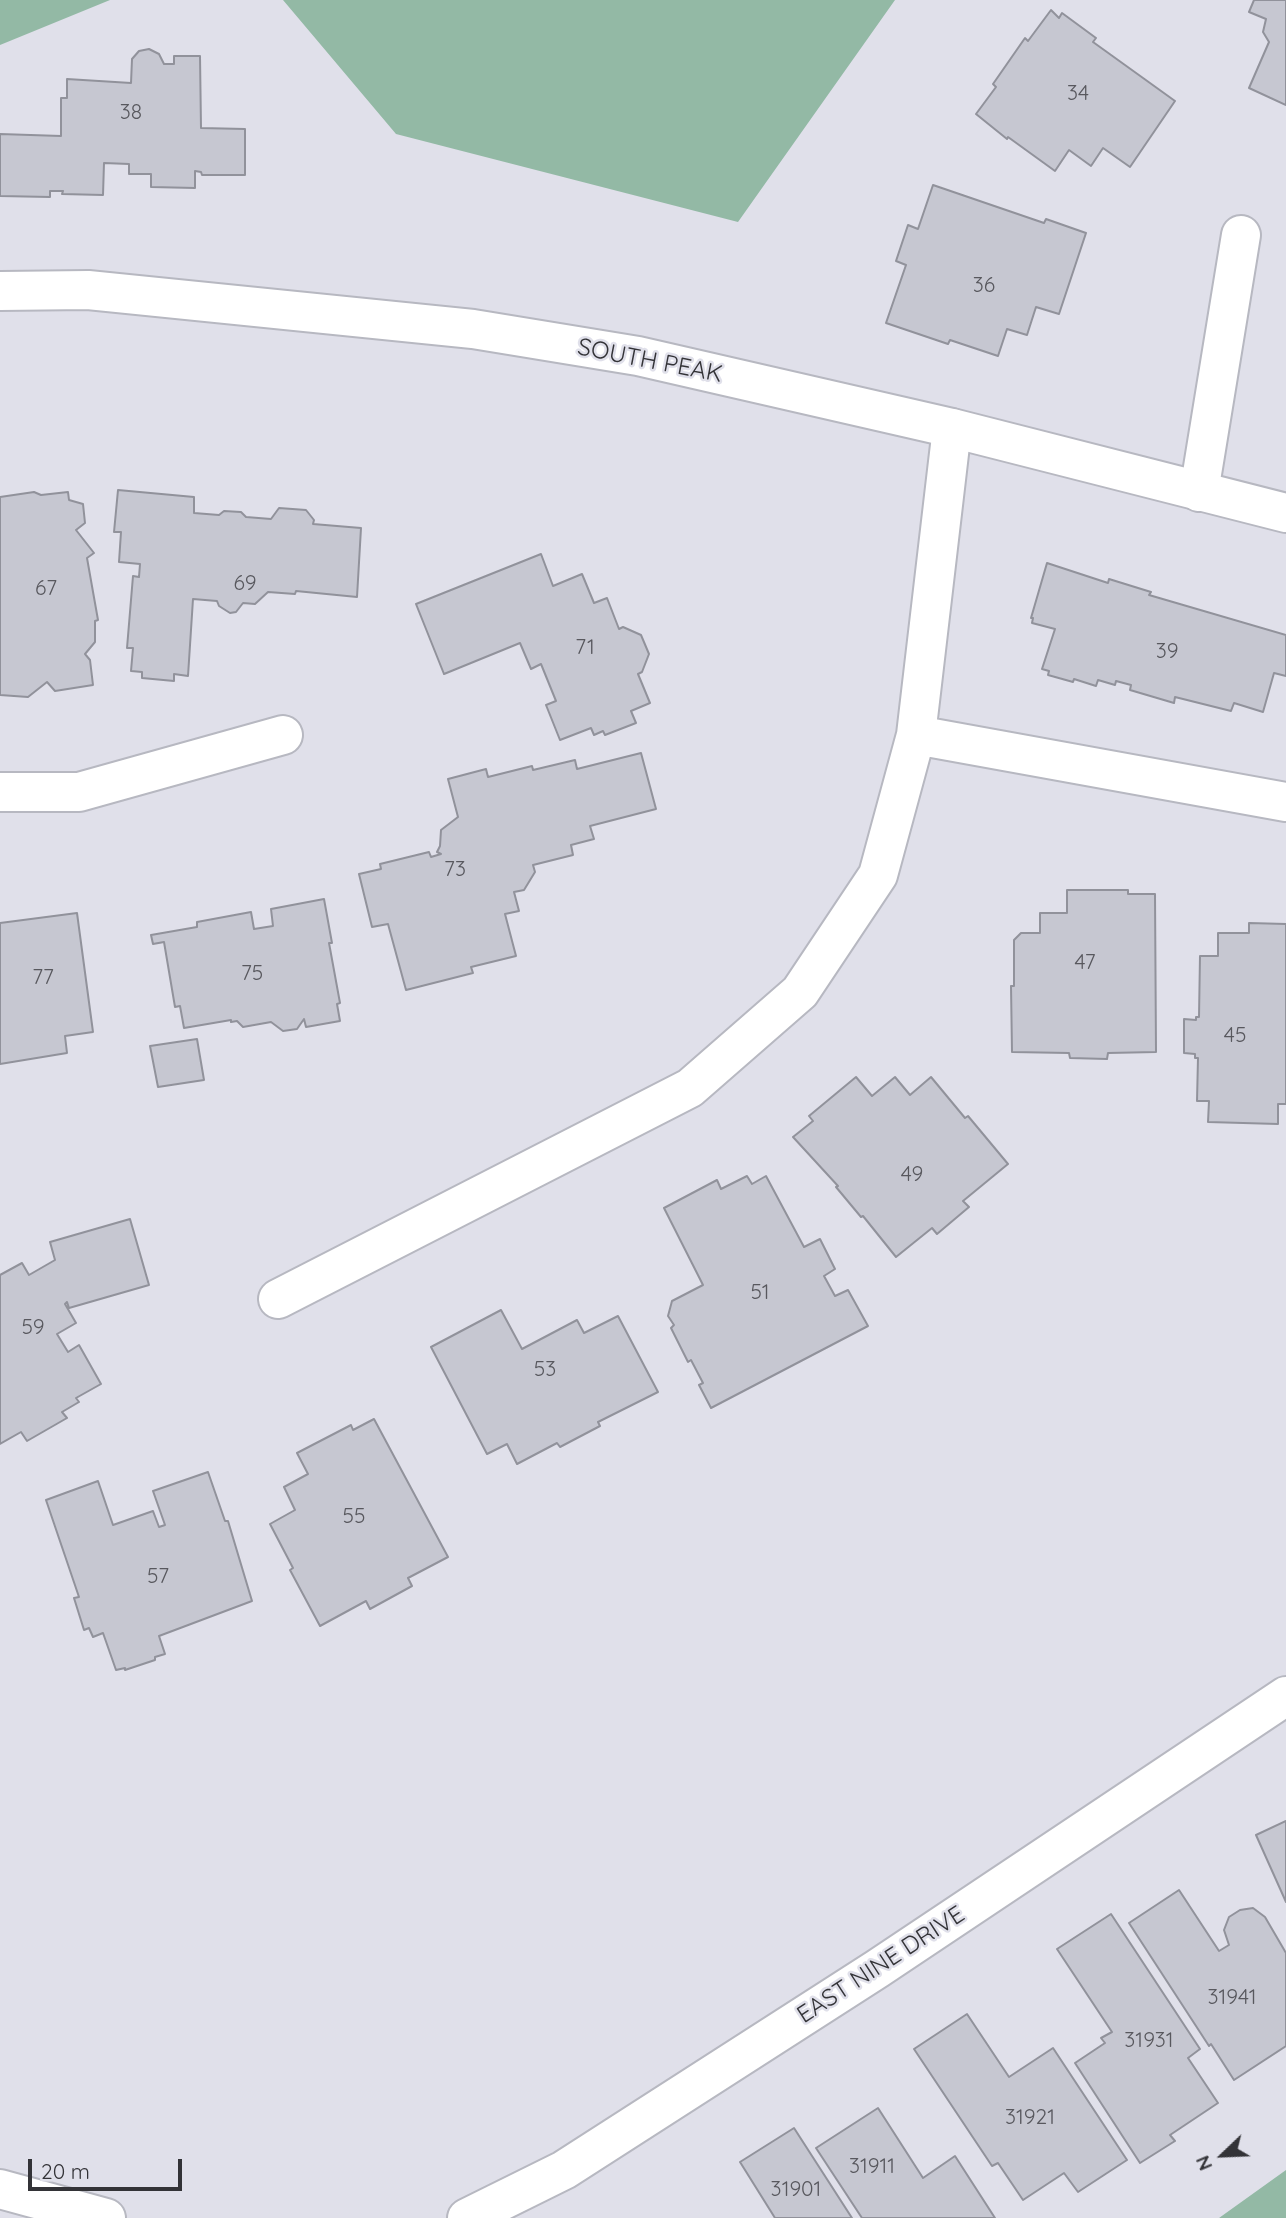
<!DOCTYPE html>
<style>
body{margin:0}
#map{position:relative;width:1286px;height:2218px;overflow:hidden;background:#e0e0ea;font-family:Quicksand,sans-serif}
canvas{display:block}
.north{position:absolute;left:1188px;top:2120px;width:70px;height:70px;-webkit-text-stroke:5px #e0e0ea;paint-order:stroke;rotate:247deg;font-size:19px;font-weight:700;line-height:28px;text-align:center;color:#333337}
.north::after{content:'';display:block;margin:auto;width:24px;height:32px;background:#333337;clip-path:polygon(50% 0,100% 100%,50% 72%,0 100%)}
.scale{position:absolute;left:28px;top:2159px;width:154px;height:32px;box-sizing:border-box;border:4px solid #333337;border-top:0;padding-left:9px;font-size:21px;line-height:24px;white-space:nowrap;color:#333337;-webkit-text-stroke:5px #e0e0ea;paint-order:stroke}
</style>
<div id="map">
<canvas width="1286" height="2218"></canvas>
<div class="north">N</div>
<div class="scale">20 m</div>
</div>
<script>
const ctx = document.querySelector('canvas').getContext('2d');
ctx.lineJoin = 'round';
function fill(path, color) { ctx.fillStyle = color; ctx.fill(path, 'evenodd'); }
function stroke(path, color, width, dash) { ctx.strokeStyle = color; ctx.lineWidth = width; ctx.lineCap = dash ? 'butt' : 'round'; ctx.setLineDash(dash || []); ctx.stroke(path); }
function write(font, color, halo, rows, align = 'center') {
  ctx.font = font + ' Quicksand,sans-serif'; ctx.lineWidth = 5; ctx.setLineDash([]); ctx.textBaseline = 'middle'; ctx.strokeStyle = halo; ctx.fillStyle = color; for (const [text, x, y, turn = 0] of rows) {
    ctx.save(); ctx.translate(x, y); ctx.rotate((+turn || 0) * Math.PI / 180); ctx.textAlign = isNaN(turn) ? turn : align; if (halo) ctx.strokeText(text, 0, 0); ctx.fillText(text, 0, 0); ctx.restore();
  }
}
fill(new Path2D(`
 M 0,0 L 110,0 L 0,45 Z
 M 283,0 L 895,0 L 738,222 L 396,134 Z
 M 1286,2170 L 1286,2218 L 1219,2218 Z`), '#93b9a5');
const building = new Path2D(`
 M 1254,0 L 1286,0 L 1286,105 L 1249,88 L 1269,42 L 1263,32 L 1266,19 L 1249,12 Z
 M 1051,10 L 1059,18 L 1062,13 L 1096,38 L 1093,42 L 1175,101 L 1130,167 L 1103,148 L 1091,166 L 1069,150 L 1055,171 L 1008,137 L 1007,139 L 976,114 L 996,87 L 993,84 L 1025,38 L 1028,41 Z
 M 149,49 L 159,54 L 164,64 L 174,64 L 174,56 L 200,56 L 201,128 L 245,129 L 245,175 L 202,175 L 201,172 L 195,171 L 195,188 L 151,187 L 151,174 L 129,174 L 129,164 L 104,163 L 103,195 L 62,194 L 63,191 L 50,191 L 50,197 L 0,196 L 0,134 L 61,136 L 61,98 L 67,98 L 67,79 L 131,83 L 132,59 L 139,51 Z
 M 933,185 L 1044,223 L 1046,219 L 1086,233 L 1059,314 L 1036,307 L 1027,335 L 1007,329 L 998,356 L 950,340 L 948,344 L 886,323 L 906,265 L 896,261 L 908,225 L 918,229 Z
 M 118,490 L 194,497 L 194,513 L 219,515 L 224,511 L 241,512 L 246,517 L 271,519 L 279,508 L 306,510 L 314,520 L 313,524 L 361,528 L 357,597 L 296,591 L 295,594 L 268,592 L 255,604 L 243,603 L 236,612 L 230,613 L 219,606 L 217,601 L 193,599 L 188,676 L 174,674 L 174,681 L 142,678 L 142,672 L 131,671 L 133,648 L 127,648 L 133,576 L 139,577 L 140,564 L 119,562 L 121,532 L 114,532 Z
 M 34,492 L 41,495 L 68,492 L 69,500 L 83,504 L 85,523 L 76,530 L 94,553 L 87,558 L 98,620 L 95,621 L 95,642 L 85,654 L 90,660 L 93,685 L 55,691 L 47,682 L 28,697 L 0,695 L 0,497 Z
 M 541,554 L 553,586 L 582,574 L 594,603 L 607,598 L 619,629 L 623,627 L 641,635 L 649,654 L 642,672 L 638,674 L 650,703 L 631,711 L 636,723 L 605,735 L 603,731 L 594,735 L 591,728 L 560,740 L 546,705 L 556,701 L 541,664 L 531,669 L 520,643 L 444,674 L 416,604 Z
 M 1047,563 L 1108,583 L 1109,579 L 1151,592 L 1149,595 L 1286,635 L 1286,676 L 1274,673 L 1263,712 L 1234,703 L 1231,711 L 1175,697 L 1174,703 L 1130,690 L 1131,685 L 1116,681 L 1115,685 L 1098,680 L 1096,686 L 1074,679 L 1073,682 L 1048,675 L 1049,671 L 1042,669 L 1055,629 L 1032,623 L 1033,618 L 1031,618 Z
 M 641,753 L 656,809 L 590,826 L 594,839 L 571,845 L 573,855 L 533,865 L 535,872 L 524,890 L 514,892 L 519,911 L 505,914 L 516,956 L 471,967 L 473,973 L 406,990 L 388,924 L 372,927 L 359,874 L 381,869 L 380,864 L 429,852 L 431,857 L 441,854 L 437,852 L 440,846 L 441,830 L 458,817 L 448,779 L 486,769 L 488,777 L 532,766 L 533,770 L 575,760 L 577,769 Z
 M 1067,890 L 1128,890 L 1128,894 L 1155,894 L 1156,1052 L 1108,1053 L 1107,1059 L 1070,1058 L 1069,1053 L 1012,1052 L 1011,986 L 1014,986 L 1014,940 L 1021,933 L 1040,933 L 1040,913 L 1067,913 Z
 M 324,899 L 332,943 L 329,943 L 340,1003 L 337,1004 L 340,1021 L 306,1027 L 304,1019 L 297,1029 L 283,1031 L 271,1022 L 243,1027 L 237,1021 L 231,1022 L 231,1020 L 184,1028 L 180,1006 L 175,1007 L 164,942 L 153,944 L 151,935 L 197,927 L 197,922 L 251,912 L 254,929 L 273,926 L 271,909 Z
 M 77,913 L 93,1032 L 65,1036 L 67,1053 L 0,1064 L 0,923 Z
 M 1249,923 L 1286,924 L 1286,1104 L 1278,1104 L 1278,1124 L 1208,1122 L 1209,1101 L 1197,1101 L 1198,1058 L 1195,1058 L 1195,1054 L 1184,1053 L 1184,1019 L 1196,1020 L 1196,1017 L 1199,1017 L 1200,956 L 1218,956 L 1218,933 L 1249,933 Z
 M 197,1039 L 204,1080 L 158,1087 L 150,1046 Z
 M 856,1077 L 872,1096 L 895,1077 L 910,1095 L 931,1077 L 965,1118 L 968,1116 L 1008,1164 L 963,1201 L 969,1207 L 937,1234 L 932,1228 L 896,1257 L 863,1216 L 861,1217 L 836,1187 L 838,1186 L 793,1137 L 813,1121 L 809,1116 Z
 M 747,1176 L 752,1184 L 766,1176 L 804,1247 L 820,1239 L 835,1269 L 824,1276 L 835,1296 L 848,1290 L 868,1326 L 711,1408 L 699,1385 L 703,1383 L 691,1360 L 688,1362 L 671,1328 L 674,1325 L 668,1316 L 672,1301 L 703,1285 L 664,1208 L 717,1180 L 721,1189 Z
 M 130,1219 L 149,1285 L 69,1308 L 67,1302 L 65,1304 L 76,1323 L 57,1334 L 68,1352 L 79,1345 L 101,1384 L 76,1398 L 79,1402 L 62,1412 L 67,1418 L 27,1441 L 21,1432 L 0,1444 L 0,1275 L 22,1263 L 29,1275 L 55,1260 L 50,1242 Z
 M 501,1310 L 522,1349 L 577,1320 L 584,1333 L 618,1316 L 658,1392 L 598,1422 L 600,1426 L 560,1447 L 557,1443 L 517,1464 L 507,1444 L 487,1454 L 431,1347 Z
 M 374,1419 L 448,1557 L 408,1578 L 412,1586 L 370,1609 L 366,1601 L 320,1626 L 290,1570 L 293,1568 L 270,1524 L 295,1510 L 284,1487 L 308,1474 L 297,1453 L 351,1425 L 353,1430 Z
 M 208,1472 L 225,1521 L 228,1521 L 252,1601 L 159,1636 L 165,1654 L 155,1657 L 155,1660 L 125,1670 L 125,1668 L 116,1670 L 103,1633 L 93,1637 L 89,1628 L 84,1630 L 74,1598 L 79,1597 L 46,1500 L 98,1481 L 113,1525 L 153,1511 L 159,1527 L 165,1525 L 153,1491 Z
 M 1286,1821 L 1286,1902 L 1256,1835 Z
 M 1179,1890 L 1219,1951 L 1229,1945 L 1224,1930 L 1229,1917 L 1240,1910 L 1253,1908 L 1265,1917 L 1286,1953 L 1286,2046 L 1234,2080 L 1211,2044 L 1209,2046 L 1129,1923 Z
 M 1111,1914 L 1200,2049 L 1188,2058 L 1218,2103 L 1170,2135 L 1175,2141 L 1140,2163 L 1075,2063 L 1105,2043 L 1101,2038 L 1112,2032 L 1057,1949 Z
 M 967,2014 L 1009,2077 L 1053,2048 L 1127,2160 L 1078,2192 L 1064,2173 L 1023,2200 L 998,2163 L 992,2166 L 914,2049 Z
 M 878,2108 L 923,2178 L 955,2156 L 995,2218 L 862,2218 L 816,2148 Z
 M 794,2128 L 852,2218 L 775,2218 L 740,2162 Z`);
fill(building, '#c6c7d1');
stroke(building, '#91929b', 2);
const minor = new Path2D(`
 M 1199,492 L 1241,235
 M 916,735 L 1286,802
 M 0,792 L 79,792 L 283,735
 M 278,1299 L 690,1088 L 800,992 L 878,875 L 916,735 L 952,428
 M 0,2189 L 106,2218
 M 467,2218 L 564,2170 L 877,1969 L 1286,1696`);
const tertiary = new Path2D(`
 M 0,291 L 88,290 L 473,329 L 638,356 L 952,428 L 1286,513`);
stroke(minor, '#b7b8c1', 42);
stroke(tertiary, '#b7b8c1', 42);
stroke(minor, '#fff', 38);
stroke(tertiary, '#fff', 38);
write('21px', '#58585e', null, [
 ["34",1078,94],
 ["38",131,113],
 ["36",984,286],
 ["69",245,584],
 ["67",46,589],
 ["71",585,648],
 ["39",1167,652],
 ["73",455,870],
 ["47",1085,963],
 ["75",252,974],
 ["77",43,978],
 ["45",1235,1036],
 ["49",912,1175],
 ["51",760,1293],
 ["59",33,1328],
 ["53",545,1370],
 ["55",354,1517],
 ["57",158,1577],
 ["31941",1232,1998],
 ["31931",1149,2041],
 ["31921",1030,2118],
 ["31911",872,2167],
 ["31901",796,2190]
]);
write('24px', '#333337', '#e0e0ea', [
 ["SOUTH PEAK",650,361,11],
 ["EAST NINE DRIVE",881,1965,-33]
]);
</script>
